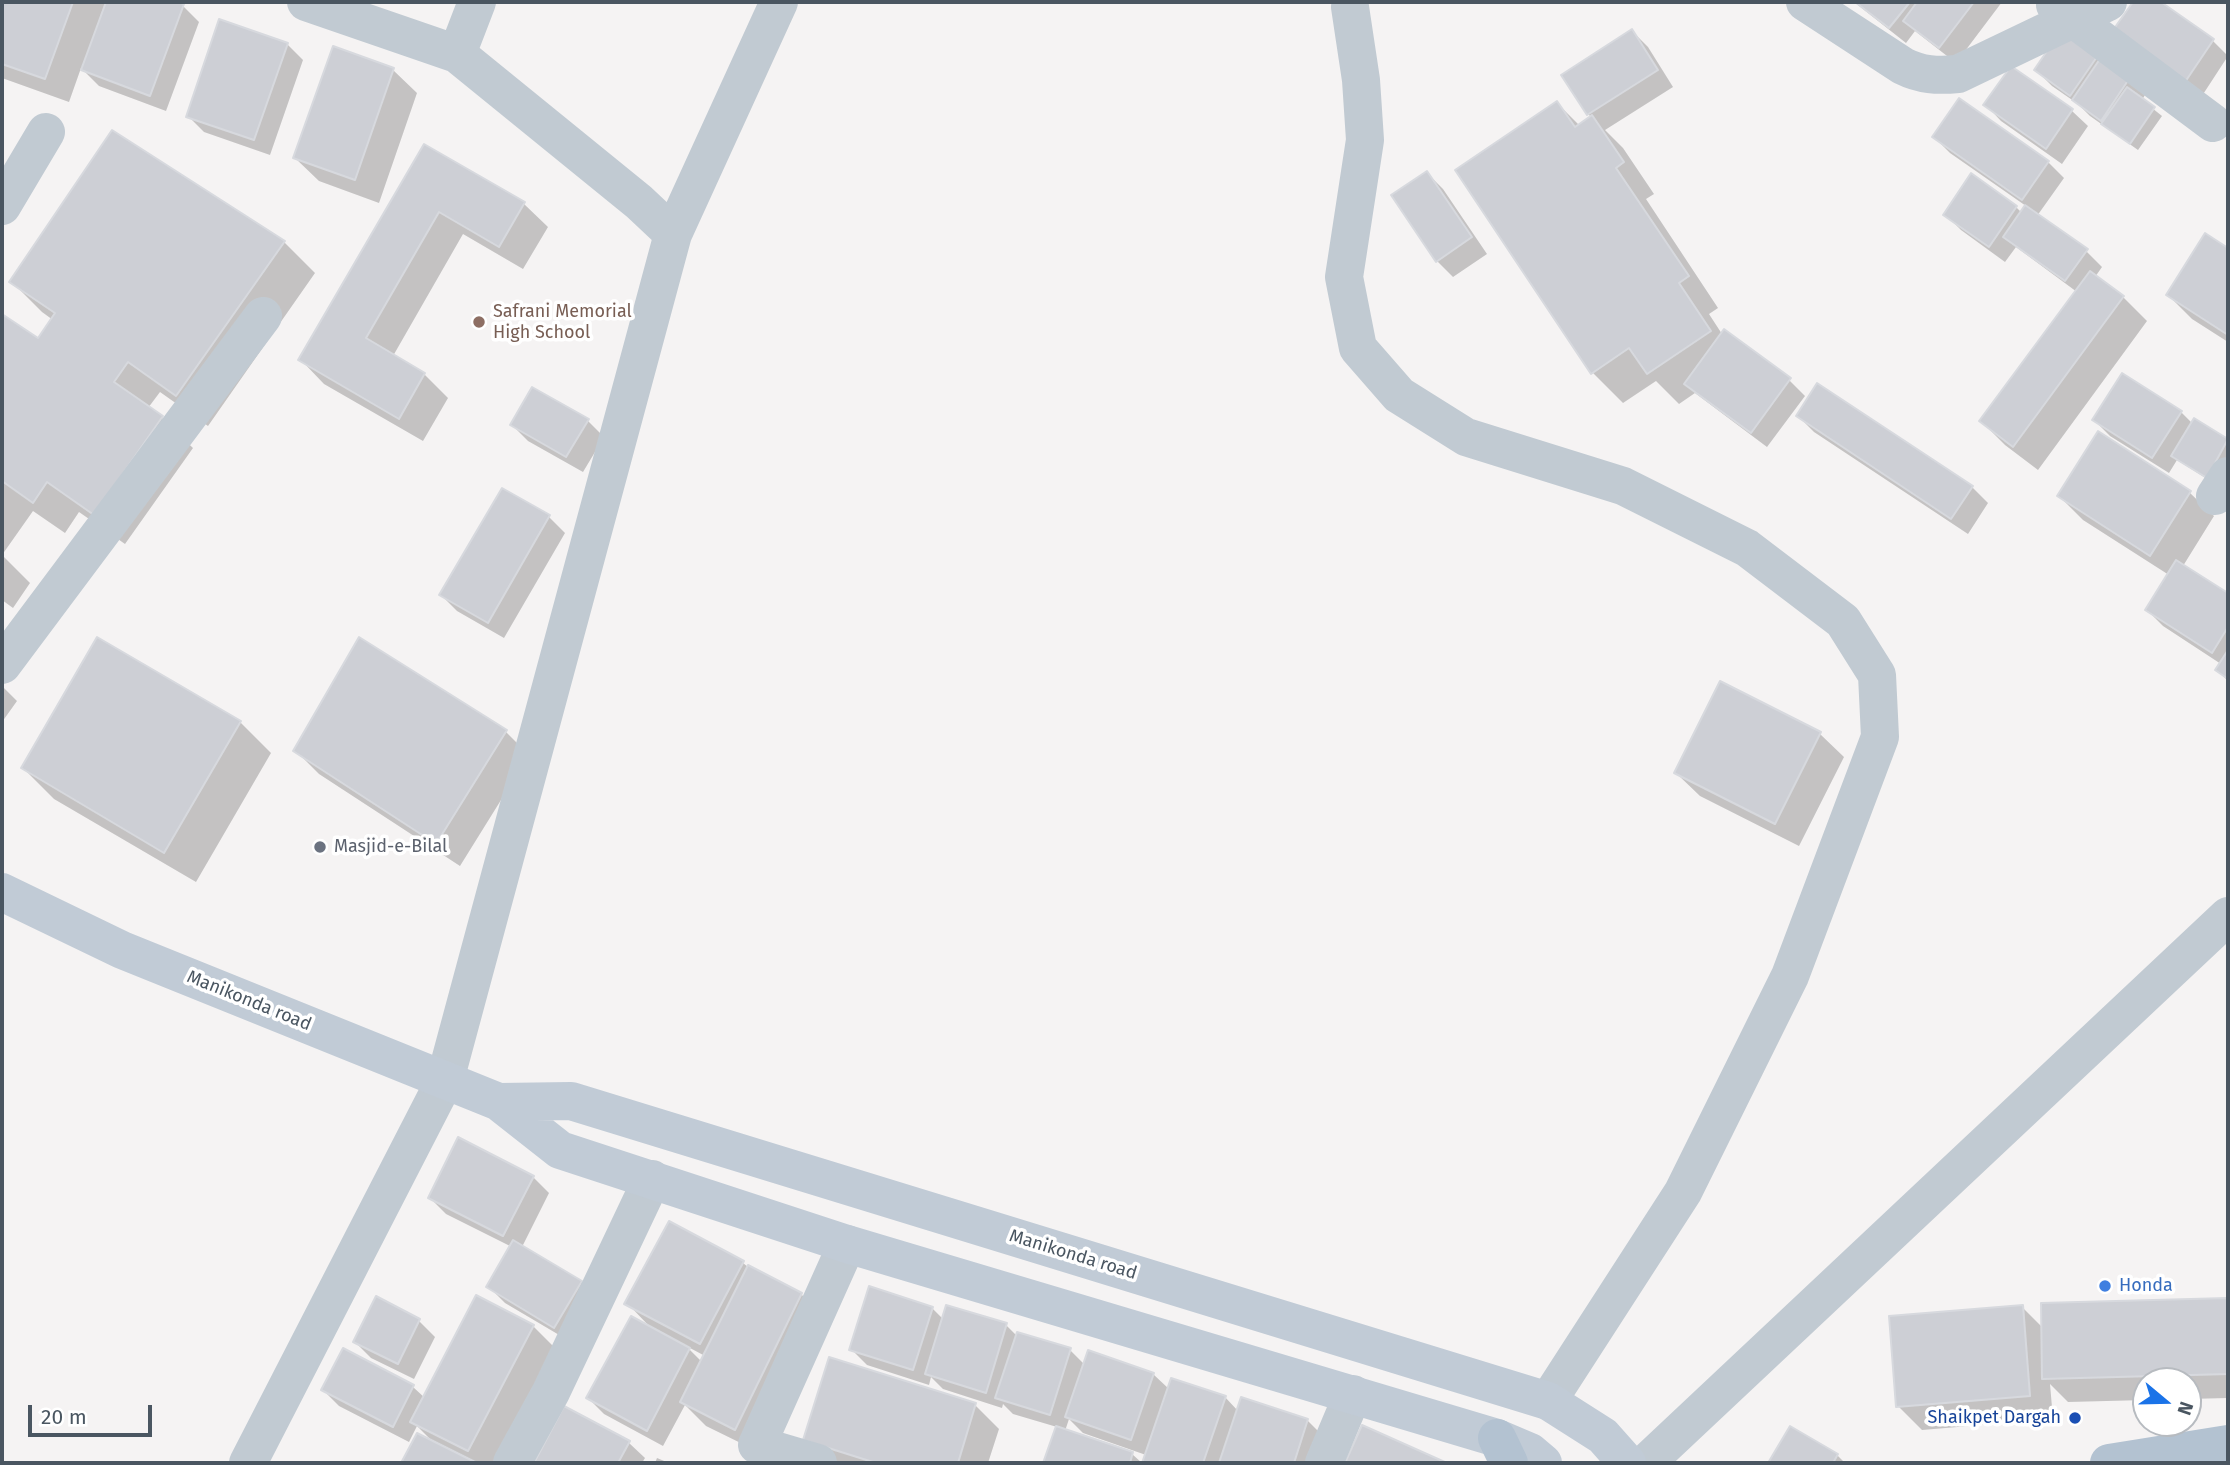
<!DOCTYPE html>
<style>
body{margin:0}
#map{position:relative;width:2230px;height:1465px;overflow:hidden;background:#f5f3f3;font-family:"Fira Sans",sans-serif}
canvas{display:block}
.frame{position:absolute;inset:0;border:4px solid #4a5661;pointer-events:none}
.north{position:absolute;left:2132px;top:1367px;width:70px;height:70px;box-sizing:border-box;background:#fff;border:2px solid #b7bbc0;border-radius:50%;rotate:109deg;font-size:19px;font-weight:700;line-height:28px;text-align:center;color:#4a5661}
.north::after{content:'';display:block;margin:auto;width:24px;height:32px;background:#1a73e8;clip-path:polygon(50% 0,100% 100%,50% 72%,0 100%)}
.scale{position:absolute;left:28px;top:1405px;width:124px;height:32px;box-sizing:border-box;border:4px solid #4a5661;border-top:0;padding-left:9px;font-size:21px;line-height:24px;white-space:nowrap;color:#4a5661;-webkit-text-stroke:5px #fff;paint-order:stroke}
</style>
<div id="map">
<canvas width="2230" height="1465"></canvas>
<div class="frame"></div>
<div class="north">N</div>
<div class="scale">20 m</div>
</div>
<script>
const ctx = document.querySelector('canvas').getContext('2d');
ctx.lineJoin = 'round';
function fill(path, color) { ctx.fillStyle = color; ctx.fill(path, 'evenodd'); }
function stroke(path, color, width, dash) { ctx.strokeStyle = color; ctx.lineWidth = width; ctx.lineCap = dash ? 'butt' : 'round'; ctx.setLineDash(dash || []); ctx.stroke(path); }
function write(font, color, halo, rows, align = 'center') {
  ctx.font = font + ' "Fira Sans",sans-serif'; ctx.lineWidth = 7; ctx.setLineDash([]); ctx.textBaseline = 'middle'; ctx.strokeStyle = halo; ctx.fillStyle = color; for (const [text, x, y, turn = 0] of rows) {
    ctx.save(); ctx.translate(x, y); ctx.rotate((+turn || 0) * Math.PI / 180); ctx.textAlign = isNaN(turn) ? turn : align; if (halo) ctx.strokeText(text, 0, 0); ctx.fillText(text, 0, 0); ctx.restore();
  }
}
fill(new Path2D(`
 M 2,2 L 173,2 L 183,6 L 199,22 L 166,111 L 99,86 L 81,68 L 69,102 L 2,78 Z
 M 1854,2 L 2002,2 L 1956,63 L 1915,31 L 1906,43 Z
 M 2135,2 L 2158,2 L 2213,41 L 2228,56 L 2198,102 L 2111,37 Z
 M 2065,28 L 2148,90 L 2142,100 L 2162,116 L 2138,150 L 2090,116 L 2078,104 L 2052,86 L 2036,70 Z
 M 1632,31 L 1648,47 L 1673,87 L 1605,130 L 1623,148 L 1654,194 L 1646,199 L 1718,308 L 1709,314 L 1722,334 L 1789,380 L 1805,396 L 1767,447 L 1695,393 L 1679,404 L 1656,381 L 1623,403 L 1593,373 L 1557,103 L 1580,126 L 1592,118 L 1588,114 Z
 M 287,44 L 303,60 L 270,155 L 204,132 L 188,116 Z
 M 2011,68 L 2072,111 L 2088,126 L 2062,164 L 2001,121 L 1986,105 Z
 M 393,70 L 417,93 L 379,203 L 319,181 L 295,158 Z
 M 1934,137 L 2048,162 L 2064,178 L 2037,216 L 2086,251 L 2102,267 L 2095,277 L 2123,297 L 2147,321 L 2038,470 L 2005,445 L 1981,421 L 2077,292 L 2016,247 L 2005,262 L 1961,230 L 1945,214 L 2016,207 L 2022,213 L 2026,206 L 1950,153 Z
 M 425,146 L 524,204 L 548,227 L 523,269 L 463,234 L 393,356 L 424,374 L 448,398 L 423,441 L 324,384 L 301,360 Z
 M 1427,173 L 1443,189 L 1487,254 L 1453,277 L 1437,261 Z
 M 2205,236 L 2228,250 L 2228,342 L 2192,319 L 2168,295 Z
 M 284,242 L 315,273 L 208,426 L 160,392 L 148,408 L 162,418 L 193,448 L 125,544 L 79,512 L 65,533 L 33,511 L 2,555 L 30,583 L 13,608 L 2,600 L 2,316 L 39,341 L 53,320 L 42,312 L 11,281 Z
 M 2181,412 L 2193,424 L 2195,421 L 2228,442 L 2228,462 L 2215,484 L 2177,460 L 2169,473 L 2110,436 L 2094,420 Z
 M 1798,416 L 1972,487 L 1988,503 L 1968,534 L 1814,432 Z
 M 588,421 L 604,437 L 583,472 L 528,441 L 512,425 Z
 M 2099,434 L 2190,493 L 2214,516 L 2183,566 L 2228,595 L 2228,681 L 2217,670 L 2221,664 L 2163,626 L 2147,610 L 2169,575 L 2083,520 L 2059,496 Z
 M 503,490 L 549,517 L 565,533 L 504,638 L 457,611 L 441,595 Z
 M 2,686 L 17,701 L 2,722 Z
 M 240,722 L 271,753 L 196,882 L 54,799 L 23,768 Z
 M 505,731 L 529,755 L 460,866 L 319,774 L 295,750 Z
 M 1820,734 L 1844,757 L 1799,846 L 1700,796 L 1676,773 Z
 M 533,1177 L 549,1193 L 522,1247 L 581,1282 L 597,1298 L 571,1342 L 505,1303 L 489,1287 L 512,1247 L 446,1214 L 430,1198 Z
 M 670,1223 L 743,1263 L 748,1267 L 801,1294 L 825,1318 L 759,1452 L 706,1426 L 685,1405 L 663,1446 L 604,1414 L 588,1398 L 650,1327 L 627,1303 ZM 690,1348 L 705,1356 L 702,1362 L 689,1349 Z
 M 377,1299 L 419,1321 L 435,1337 L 414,1379 L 371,1358 L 355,1342 Z
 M 2228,1300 L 2228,1398 L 2188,1399 L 2188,1381 L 2146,1381 L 2146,1400 L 2068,1402 L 2050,1384 L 2053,1419 L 1922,1430 L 1898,1406 L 2022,1307 L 2043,1328 L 2043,1305 Z
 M 932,1308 L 944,1320 L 1006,1325 L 1017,1336 L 1070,1350 L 1085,1365 L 1153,1374 L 1169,1389 L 1225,1397 L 1238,1411 L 1307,1420 L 1331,1444 L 1325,1463 L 1144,1463 L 1146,1455 L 1083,1433 L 1069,1419 L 1065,1431 L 1132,1454 L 1142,1463 L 1044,1463 L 1057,1427 L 1013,1414 L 1003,1404 L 1002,1408 L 943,1389 L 931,1377 L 929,1385 L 867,1365 L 851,1349 Z
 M 533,1326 L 557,1350 L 498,1463 L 403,1463 L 417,1435 L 434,1443 L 417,1426 L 409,1442 L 339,1406 L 323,1390 L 344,1351 L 413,1387 L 425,1398 Z
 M 975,1405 L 999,1429 L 988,1463 L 828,1463 L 805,1440 Z
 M 565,1408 L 628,1442 L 645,1458 L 642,1463 L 536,1463 Z
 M 1790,1429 L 1837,1455 L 1845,1463 L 1770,1463 Z
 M 657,1458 L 669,1463 L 655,1463 Z`), '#0003');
const building = new Path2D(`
 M 2,2 L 73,2 L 45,79 L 2,64 Z
 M 106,2 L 178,2 L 184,4 L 150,96 L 81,70 Z
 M 1855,2 L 1910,2 L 1889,28 Z
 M 1917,2 L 1974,2 L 1939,48 L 1903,21 Z
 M 2133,2 L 2161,2 L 2214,39 L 2181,88 L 2108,37 Z
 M 219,19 L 288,43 L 254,140 L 186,117 Z
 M 2064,26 L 2101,51 L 2070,96 L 2034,70 Z
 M 1632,29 L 1658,70 L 1587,115 L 1561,75 Z
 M 333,46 L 394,68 L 355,180 L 293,158 Z
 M 2104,53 L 2133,73 L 2101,121 L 2072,100 Z
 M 2011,66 L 2073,109 L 2046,149 L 1983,105 Z
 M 2127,87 L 2155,107 L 2130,144 L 2101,124 Z
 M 1959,98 L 2049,161 L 2022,200 L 1932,137 Z
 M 1557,101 L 1575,127 L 1592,115 L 1624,162 L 1616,168 L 1689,276 L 1679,283 L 1711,331 L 1647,374 L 1629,348 L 1591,374 L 1455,170 Z
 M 112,130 L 285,241 L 176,396 L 128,362 L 114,382 L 163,416 L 94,515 L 47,482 L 33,503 L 2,481 L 2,314 L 38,338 L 55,313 L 9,282 Z
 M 424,144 L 525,202 L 499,247 L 439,212 L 366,338 L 425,373 L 399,419 L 298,360 Z
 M 1427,171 L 1472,237 L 1436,262 L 1391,195 Z
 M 1971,173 L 2017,206 L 1989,247 L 1943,215 Z
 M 2025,205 L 2088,249 L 2065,281 L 2003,237 Z
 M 2205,233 L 2228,248 L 2228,335 L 2166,295 Z
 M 2090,271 L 2124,296 L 2013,447 L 1979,421 Z
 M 1724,329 L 1791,378 L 1751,433 L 1684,384 Z
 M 2122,373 L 2182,411 L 2152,458 L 2092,420 Z
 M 1817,383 L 1973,486 L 1951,519 L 1796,416 Z
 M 532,387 L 589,419 L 566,457 L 510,425 Z
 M 2194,418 L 2228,439 L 2207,478 L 2171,456 Z
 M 2098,431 L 2191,491 L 2150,556 L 2057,496 Z
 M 502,488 L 550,515 L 488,623 L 439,595 Z
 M 2176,560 L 2228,593 L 2228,627 L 2212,653 L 2145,610 Z
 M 97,637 L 241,721 L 164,853 L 21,768 Z
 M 359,637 L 507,730 L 436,844 L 293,751 Z
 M 2228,650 L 2228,679 L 2215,670 Z
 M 1720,681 L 1821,732 L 1775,824 L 1674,773 Z
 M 458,1137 L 534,1176 L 503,1236 L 428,1198 Z
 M 669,1221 L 744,1261 L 700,1344 L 624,1304 Z
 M 513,1240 L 582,1281 L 554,1328 L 486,1287 Z
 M 748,1265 L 802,1293 L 735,1430 L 680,1402 Z
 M 869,1286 L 933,1307 L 913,1370 L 849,1350 Z
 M 476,1295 L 534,1325 L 468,1451 L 410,1422 Z
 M 376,1296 L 420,1319 L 398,1364 L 353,1342 Z
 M 2228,1298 L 2228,1374 L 2042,1379 L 2041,1303 Z
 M 946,1305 L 1007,1323 L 986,1393 L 925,1374 Z
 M 2023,1305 L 2030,1396 L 1896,1407 L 1889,1316 Z
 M 631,1316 L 690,1348 L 647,1431 L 586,1398 Z
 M 1017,1332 L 1071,1348 L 1050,1415 L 995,1398 Z
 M 343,1348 L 414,1385 L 393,1427 L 321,1390 Z
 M 1088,1350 L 1154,1373 L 1131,1440 L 1065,1417 Z
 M 829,1357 L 976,1403 L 958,1463 L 876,1463 L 803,1440 Z
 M 1171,1378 L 1226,1396 L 1203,1463 L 1142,1463 Z
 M 1241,1397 L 1308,1419 L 1294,1463 L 1219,1463 Z
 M 564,1406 L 630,1441 L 618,1463 L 534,1463 Z
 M 1362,1425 L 1447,1463 L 1345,1463 Z
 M 1056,1426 L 1133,1452 L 1130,1463 L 1043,1463 Z
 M 1790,1426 L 1838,1454 L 1833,1463 L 1768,1463 Z
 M 417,1433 L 477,1463 L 401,1463 Z`);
fill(building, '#cdcfd5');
stroke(building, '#d7d9de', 2);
stroke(new Path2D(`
 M 306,2 L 457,54 L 639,202 L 673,234
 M 1805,2 L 1903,66 C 1921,75 1937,76 1958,74 L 2108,2
 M 2055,5 L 2213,123
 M 1350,7 L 1361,80 L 1365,140 L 1344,277 L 1358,348 L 1399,395 L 1466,437 L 1623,486 L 1747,548 L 1843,621 L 1877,675 L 1880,737 L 1790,976 L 1683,1192 L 1548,1401
 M 457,54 L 477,2
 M 2,206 L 46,132
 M 2215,496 L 2228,476
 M 2,665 L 263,316
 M 248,1463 L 445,1080 L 673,234 L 779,2
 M 512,1463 L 551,1392 L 652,1179
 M 818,1463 L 757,1445 L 847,1244
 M 1324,1463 L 1353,1394
 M 1646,1463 L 2228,916`), '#c1cad2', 38);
stroke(new Path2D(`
 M 2,892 L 122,950 L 499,1102 L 560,1150 L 847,1244 L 1497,1438 L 1530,1452 L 1543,1463
 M 499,1102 L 571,1101 L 1548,1401 L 1603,1436 L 1627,1463`), '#c1cbd6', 38);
stroke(new Path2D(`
 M 1497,1438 L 1509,1463
 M 2109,1463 L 2228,1444`), '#b3c2d1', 38);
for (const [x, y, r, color] of [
 [479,322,7,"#8d6e63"],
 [320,847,7,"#6b7280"],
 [2105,1286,7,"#3f7fe0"],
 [2075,1418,7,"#1a4fb4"]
]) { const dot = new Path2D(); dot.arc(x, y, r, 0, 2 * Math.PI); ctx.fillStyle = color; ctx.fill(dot); stroke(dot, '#fff', 2.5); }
write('18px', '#785e54', '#fff', [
 ["Safrani Memorial",493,312],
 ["High School",493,333]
], 'left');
write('18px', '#5b616d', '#fff', [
 ["Masjid-e-Bilal",334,847]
], 'left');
write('18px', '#4a5661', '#fff', [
 ["Manikonda road",249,1001,22],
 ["Manikonda road",1073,1255,17]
]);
write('18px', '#366cbe', '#fff', [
 ["Honda",2119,1286]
], 'left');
write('18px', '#164399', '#fff', [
 ["Shaikpet Dargah",2061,1418]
], 'right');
</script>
